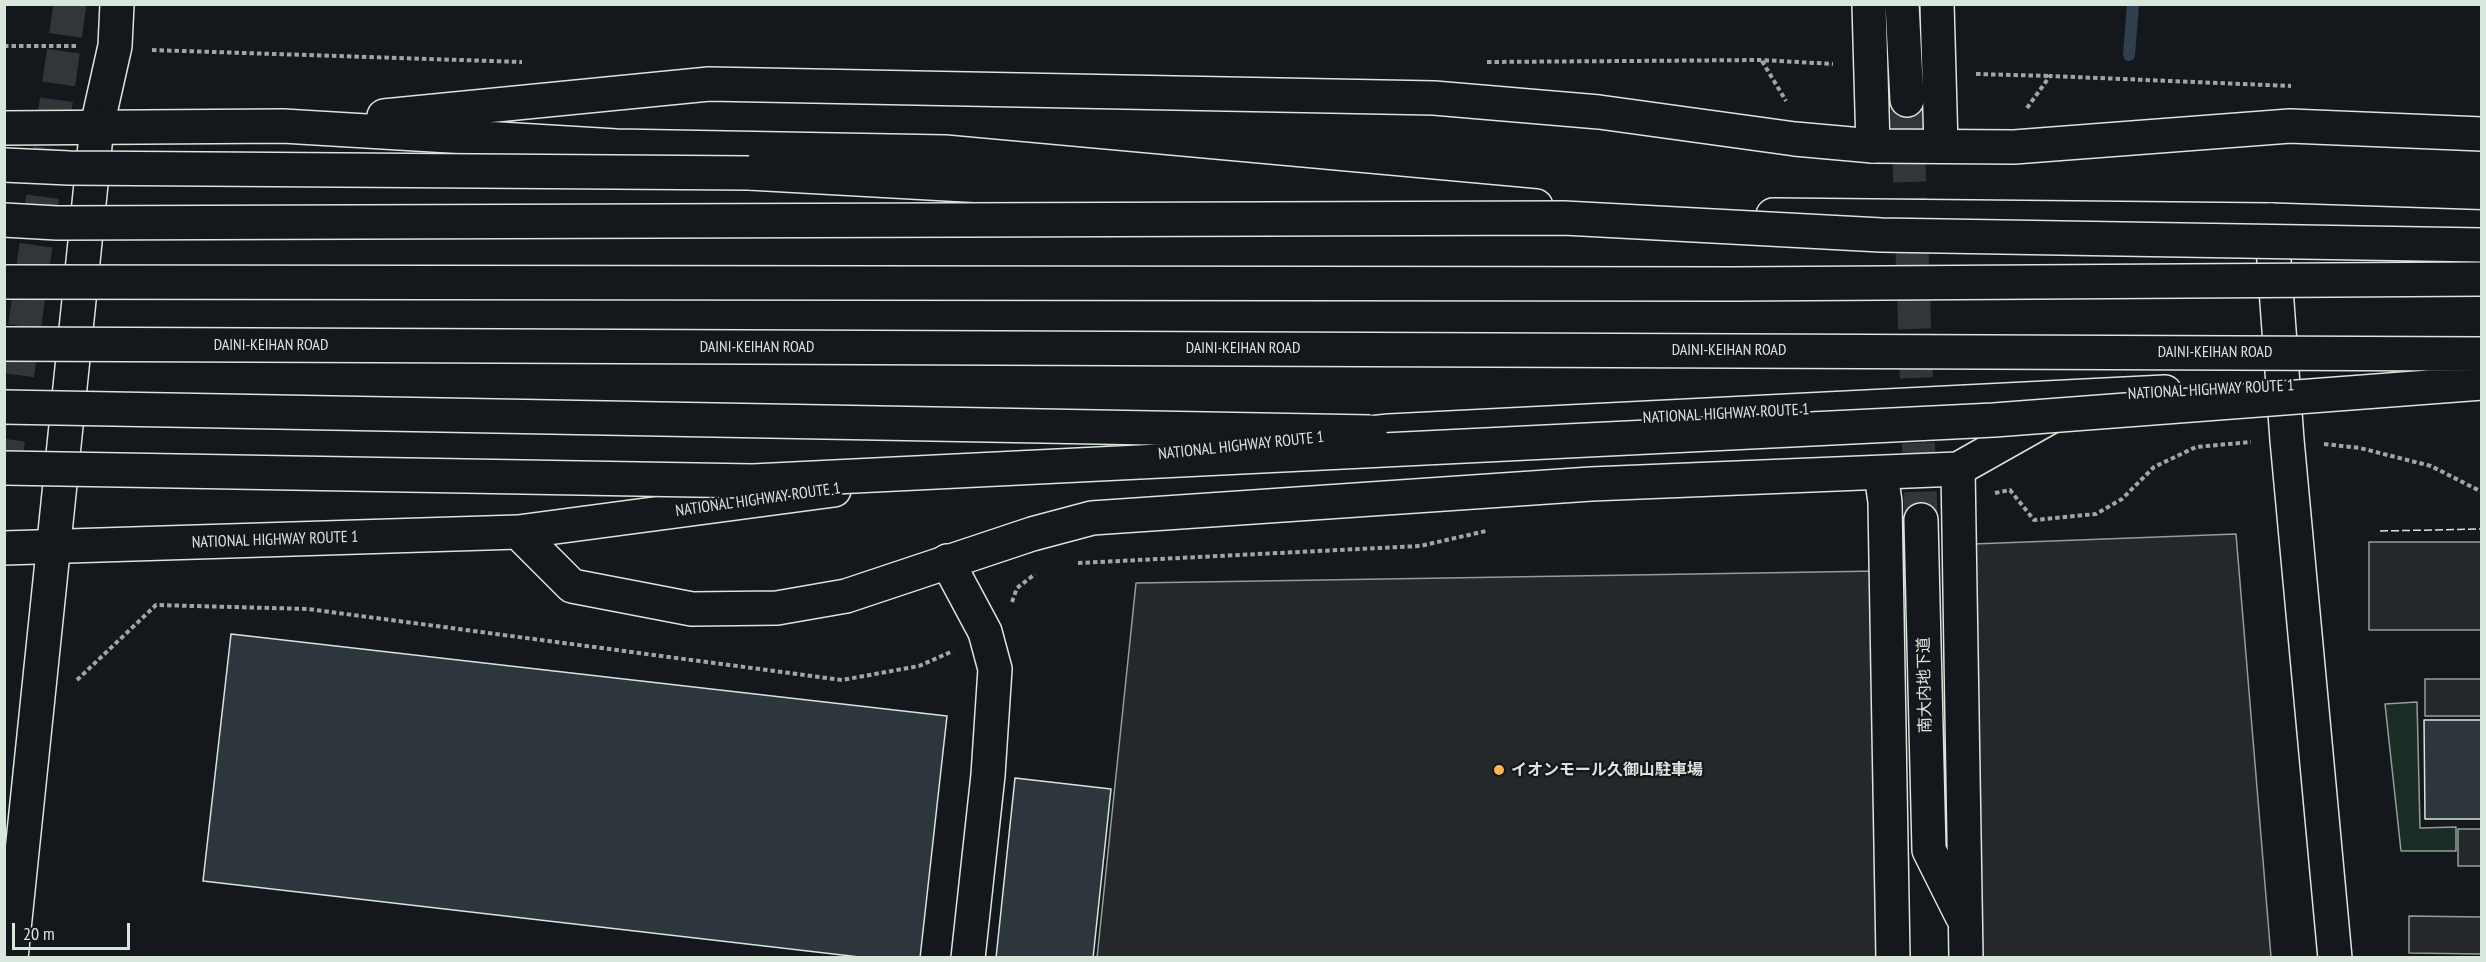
<!DOCTYPE html>
<meta charset="utf-8">
<style>
body{margin:0}
#map{position:relative;width:2486px;height:962px;overflow:hidden;background:#14181c;font-family:"PT Sans Narrow",sans-serif}
canvas{display:block}
.frame{position:absolute;inset:0;border:6px solid #d8e6dc;pointer-events:none}
.scale{position:absolute;left:12px;top:923px;width:118px;height:27px;box-sizing:border-box;border:3px solid #d8e6dc;border-top:0;padding-left:8px;font-size:18px;line-height:21px;white-space:nowrap;color:#d8e6dc;-webkit-text-stroke:4px #14181c;paint-order:stroke}
</style>
<div id="map">
<canvas width="2486" height="962"></canvas>
<div class="frame"></div>
<div class="scale">20 m</div>
</div>
<script>
const ctx = document.querySelector('canvas').getContext('2d');
ctx.lineJoin = 'round';
function fill(path, color) { ctx.fillStyle = color; ctx.fill(path, 'evenodd'); }
function stroke(path, color, width, dash) { ctx.strokeStyle = color; ctx.lineWidth = width; ctx.lineCap = dash ? 'butt' : 'round'; ctx.setLineDash(dash || []); ctx.stroke(path); }
function write(font, color, halo, rows, align = 'center') {
  ctx.font = font + ' "PT Sans Narrow","Noto Sans JP",sans-serif'; ctx.lineWidth = 4.5; ctx.setLineDash([]); ctx.textBaseline = 'middle'; ctx.strokeStyle = halo; ctx.fillStyle = color; for (const [text, x, y, turn = 0] of rows) {
    ctx.save(); ctx.translate(x, y); ctx.rotate((+turn || 0) * Math.PI / 180); ctx.textAlign = isNaN(turn) ? turn : align; if (halo) ctx.strokeText(text, 0, 0); ctx.fillText(text, 0, 0); ctx.restore();
  }
}
const green = new Path2D(`
 M 2417,702 L 2420,828 L 2456,827 L 2456,851 L 2401,851 L 2385,704 Z`);
fill(green, '#1a2d24');
stroke(green, '#939e99', 1.5);
const parking = new Path2D(`
 M 2236,534 L 2271,957 L 1975,957 L 1973,544 Z
 M 2369,542 L 2481,542 L 2481,630 L 2369,630 Z
 M 1879,571 L 1885,957 L 1097,958 L 1136,583 Z
 M 2425,679 L 2481,679 L 2481,716 L 2425,716 Z
 M 2458,829 L 2481,829 L 2481,866 L 2458,866 Z
 M 2409,916 L 2481,917 L 2481,954 L 2409,953 Z`);
fill(parking, '#24282b');
stroke(parking, '#939e99', 1.5);
stroke(new Path2D(`
 M 2129,55 L 2133,4`), '#2f3f4d', 12);
const building = new Path2D(`
 M 231,634 L 947,716 L 920,958 L 868,958 L 203,881 Z
 M 2424,720 L 2482,720 L 2482,819 L 2425,819 Z
 M 1015,778 L 1111,789 L 1093,958 L 996,958 Z`);
fill(building, '#2c363c');
stroke(building, '#d8e6dc', 1.5);
stroke(new Path2D(`
 M 1907,100 L 1921,520
 M 4,472 L 70,4`), '#313739', 33, [33, 16]);
const minor = new Path2D(`
 M 1869,4 L 1873,146
 M 1902,4 L 1907,100
 M 1937,4 L 1941,146
 M 97,126 L 115,46 L 117,4
 M 1958,469 L 1966,958
 M 1881,474 L 1885,502 L 1893,958
 M 1921,520 L 1929,850 L 1962,916
 M 947,561 L 985,632 L 995,669 L 988,775 L 968,958`);
const tertiary = new Path2D(`
 M 2271,220 L 2287,440 L 2335,958
 M 11,958 L 97,126`);
const trunk = new Path2D(`
 M 384,116 L 709,84 L 1434,98 L 1599,112 L 1795,139 L 1873,146 L 2014,147 L 2290,126 L 2482,134
 M 4,128 L 283,126 L 616,146 L 945,152 L 1536,206
 M 1773,215 L 2271,220 L 2482,227
 M 1342,436 L 1389,431 L 2165,392
 M 518,532 L 572,586 L 692,609 L 777,608 L 846,596 L 1032,534 L 1092,518 L 1591,484 L 1958,469 L 2059,412
 M 4,548 L 518,532 L 834,490`);
const motorway = new Path2D(`
 M 749,173 L 1326,205`);
stroke(minor, '#d8e6dc', 36);
stroke(tertiary, '#d8e6dc', 36);
stroke(trunk, '#d8e6dc', 36);
stroke(motorway, '#d8e6dc', 36);
stroke(new Path2D(`
 M 4,46 L 79,46
 M 152,50 L 522,62
 M 1762,61 L 1786,101
 M 1487,62 L 1762,60 L 1833,64
 M 1976,74 L 2050,76
 M 2027,108 L 2050,76 L 2291,86
 M 2324,444 L 2360,448 L 2431,466 L 2482,492
 M 1995,493 L 2010,490 L 2034,520 L 2096,514 L 2122,499 L 2154,467 L 2196,447 L 2251,442
 M 1078,563 L 1420,546 L 1486,531
 M 1012,602 L 1017,588 L 1035,574
 M 77,680 L 156,605 L 308,609 L 842,680 L 919,666 L 953,651`), '#9da8a2', 4, [4.5, 3]);
stroke(minor, '#14181c', 33);
stroke(tertiary, '#14181c', 33);
stroke(trunk, '#14181c', 33);
stroke(motorway, '#14181c', 33);
const motorwayBridge = new Path2D(`
 M 4,165 L 69,168 L 749,173
 M 4,220 L 57,223 L 1564,218 L 1881,235 L 2482,245
 M 4,282 L 1735,284 L 2482,279
 M 4,344 L 2482,354
 M 4,407 L 1370,432
 M 4,468 L 753,481 L 1994,420 L 2482,383`);
stroke(motorwayBridge, '#d8e6dc', 36, []);
stroke(motorwayBridge, '#14181c', 33);
stroke(new Path2D(`
 M 2380,531 L 2482,529`), '#d8e6dc', 1.5, [8, 3]);
for (const [x, y, r, color] of [
 [1499,770,6,"#ffb74d"]
]) { const dot = new Path2D(); dot.arc(x, y, r, 0, 2 * Math.PI); ctx.fillStyle = color; ctx.fill(dot); stroke(dot, '#14181c', 2); }
write('16px', '#d8e6dc', '#14181c', [
 ["DAINI-KEIHAN ROAD",271,345],
 ["DAINI-KEIHAN ROAD",757,347],
 ["DAINI-KEIHAN ROAD",1243,348],
 ["DAINI-KEIHAN ROAD",1729,350],
 ["DAINI-KEIHAN ROAD",2215,352],
 ["NATIONAL HIGHWAY ROUTE 1",2211,390,-3],
 ["NATIONAL HIGHWAY ROUTE 1",1726,414,-3],
 ["NATIONAL HIGHWAY ROUTE 1",1241,446,-6],
 ["NATIONAL HIGHWAY ROUTE 1",758,500,-8],
 ["NATIONAL HIGHWAY ROUTE 1",275,540,-2],
 ["南大内地下道",1925,685,-91]
]);
write('bold 16px', '#d8e6dc', '#14181c', [
 ["イオンモール久御山駐車場",1511,770]
], 'left');
</script>
